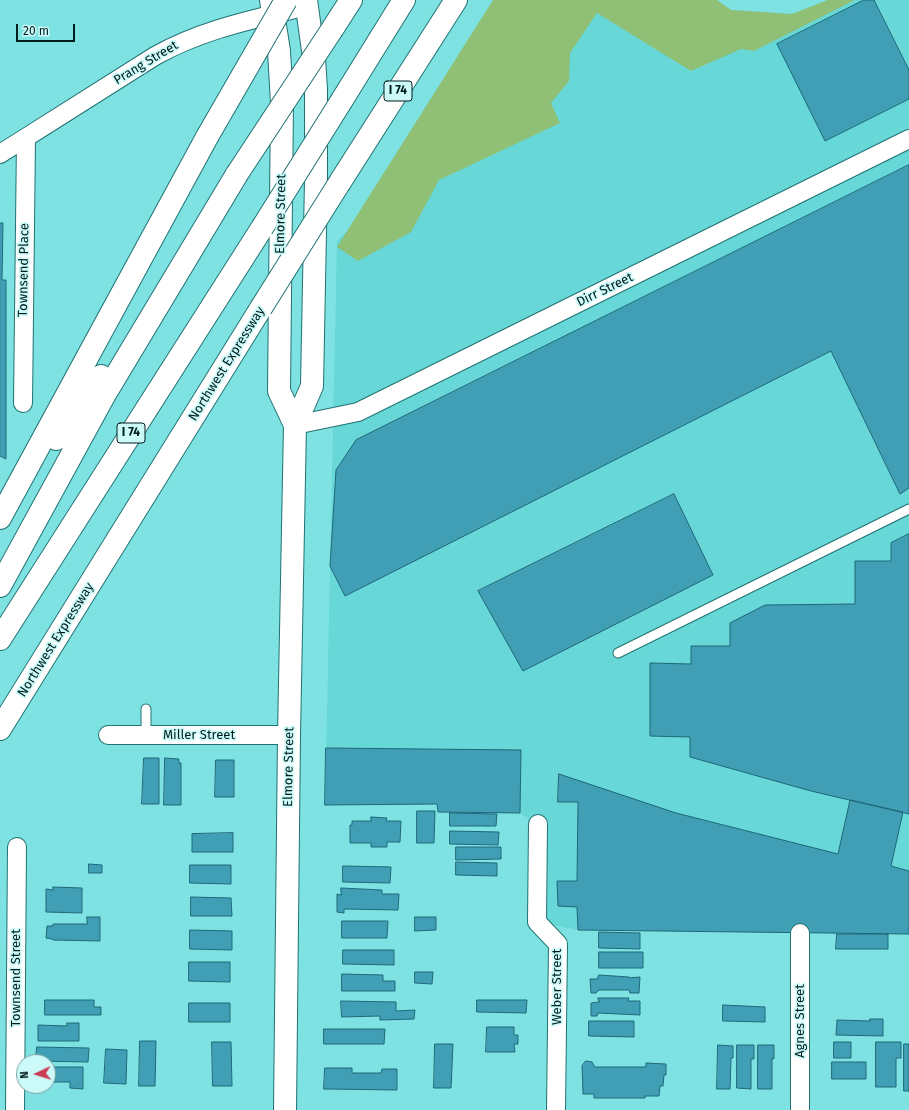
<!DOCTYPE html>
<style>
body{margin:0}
#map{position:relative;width:909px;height:1110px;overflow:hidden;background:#7fe2e2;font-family:"Fira Sans",sans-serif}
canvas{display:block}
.north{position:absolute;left:16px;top:1054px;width:40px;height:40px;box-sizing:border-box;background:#ccfaf9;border:1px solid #7aa2a1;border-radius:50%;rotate:266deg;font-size:11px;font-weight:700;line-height:16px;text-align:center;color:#001d1e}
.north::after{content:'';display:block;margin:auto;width:14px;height:18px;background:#cc3c54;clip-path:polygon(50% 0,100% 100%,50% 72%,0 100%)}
.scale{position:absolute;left:16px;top:24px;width:59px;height:18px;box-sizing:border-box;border:2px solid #001d1e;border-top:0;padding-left:5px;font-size:12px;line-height:14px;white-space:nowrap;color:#001d1e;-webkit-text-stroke:3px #ccfaf9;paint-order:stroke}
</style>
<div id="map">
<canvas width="909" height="1110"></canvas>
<div class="north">N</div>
<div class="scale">20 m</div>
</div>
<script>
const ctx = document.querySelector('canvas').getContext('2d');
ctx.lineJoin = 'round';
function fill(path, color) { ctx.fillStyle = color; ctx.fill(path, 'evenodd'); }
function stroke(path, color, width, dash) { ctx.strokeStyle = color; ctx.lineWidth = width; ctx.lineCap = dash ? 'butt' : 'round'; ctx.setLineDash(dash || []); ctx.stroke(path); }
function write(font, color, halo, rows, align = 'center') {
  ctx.font = font + ' "Fira Sans",sans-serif'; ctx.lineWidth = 3.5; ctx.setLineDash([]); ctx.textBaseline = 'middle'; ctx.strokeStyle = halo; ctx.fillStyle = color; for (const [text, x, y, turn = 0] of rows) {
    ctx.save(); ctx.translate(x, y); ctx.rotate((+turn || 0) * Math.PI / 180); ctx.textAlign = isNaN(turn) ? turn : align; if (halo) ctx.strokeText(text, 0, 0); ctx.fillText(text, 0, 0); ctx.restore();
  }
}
fill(new Path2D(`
 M 579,0 L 717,0 L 731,10 L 792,14 L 828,0 L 909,0 L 909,934 L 578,930 L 537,922 L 538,824 L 520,813 L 438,812 L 437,804 L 325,805 L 337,241 Z`), '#67d7d7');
fill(new Path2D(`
 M 493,0 L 717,0 L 731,10 L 792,14 L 828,0 L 855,0 L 754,51 L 741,49 L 691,71 L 597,13 L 570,53 L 569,81 L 551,103 L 560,123 L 439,180 L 411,232 L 358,261 L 337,247 Z`), '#8fc076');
const building = new Path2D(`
 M 864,0 L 874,0 L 909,70 L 909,99 L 825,141 L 777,44 Z
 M 909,165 L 909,488 L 900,494 L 831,351 L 345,596 L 330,566 L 336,470 L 356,440 Z
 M 0,223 L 3,223 L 2,280 L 6,280 L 6,459 L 0,456 Z
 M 674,494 L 713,575 L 523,671 L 478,591 Z
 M 909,534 L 909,814 L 811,791 L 690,757 L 690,737 L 650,736 L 650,663 L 691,664 L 691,646 L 730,646 L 730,623 L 765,605 L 855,604 L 855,561 L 891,561 L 891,543 Z
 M 326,748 L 521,750 L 520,813 L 438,812 L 437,804 L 325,805 Z
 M 144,758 L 159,758 L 159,804 L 142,804 Z
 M 165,758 L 179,759 L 179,763 L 181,763 L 181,805 L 164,805 Z
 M 216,760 L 234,760 L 234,797 L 215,797 Z
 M 559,774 L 676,813 L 838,854 L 850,800 L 903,812 L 891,866 L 909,871 L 909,934 L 578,930 L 577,907 L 558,906 L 557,881 L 577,881 L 578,802 L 558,802 Z
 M 417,811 L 435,811 L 434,843 L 417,843 Z
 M 450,813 L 497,814 L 496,826 L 450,826 Z
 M 371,817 L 387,818 L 386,821 L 401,821 L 400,842 L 387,842 L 387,847 L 371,847 L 371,843 L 350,843 L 350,825 L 352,825 L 352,821 L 371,821 Z
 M 450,831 L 499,832 L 498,845 L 450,844 Z
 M 233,833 L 233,852 L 192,852 L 192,834 Z
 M 456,847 L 501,847 L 501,859 L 456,860 Z
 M 456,862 L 497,863 L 497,876 L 456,875 Z
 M 89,864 L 102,865 L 102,873 L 89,873 Z
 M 190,865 L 231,865 L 231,884 L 190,883 Z
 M 343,866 L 391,867 L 390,883 L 343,882 Z
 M 53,887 L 82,888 L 82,913 L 46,912 L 46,889 L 53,890 Z
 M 341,888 L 382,890 L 382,894 L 399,894 L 398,910 L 344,909 L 344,913 L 337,912 L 337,894 L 341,895 Z
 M 191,897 L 231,898 L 232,916 L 191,916 Z
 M 87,917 L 100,917 L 100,941 L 53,940 L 52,939 L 46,938 L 47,926 L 53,926 L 53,924 L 87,924 Z
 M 415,917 L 436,917 L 436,930 L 415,931 Z
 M 342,921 L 388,921 L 387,938 L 342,938 Z
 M 190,930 L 232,931 L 232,950 L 190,949 Z
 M 599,932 L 640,933 L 640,949 L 599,948 Z
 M 837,934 L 888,934 L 888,949 L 836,949 Z
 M 343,950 L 394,950 L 394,965 L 343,964 Z
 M 599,952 L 643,952 L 643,968 L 599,968 Z
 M 189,962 L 230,962 L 230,982 L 189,981 Z
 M 415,972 L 433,972 L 432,984 L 415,983 Z
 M 342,974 L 383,975 L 383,981 L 395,981 L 395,991 L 342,991 Z
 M 599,975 L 629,977 L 629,978 L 640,977 L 639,993 L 630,993 L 629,990 L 599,990 L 596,993 L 591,993 L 590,979 L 597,979 Z
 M 598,998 L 629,998 L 628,1001 L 640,1001 L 640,1015 L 598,1013 L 597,1016 L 591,1016 L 591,1003 L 599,1002 Z
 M 45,1000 L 94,1000 L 94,1007 L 101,1007 L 101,1015 L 45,1015 Z
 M 477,1000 L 527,1000 L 526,1013 L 477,1012 Z
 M 341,1001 L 396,1002 L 396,1011 L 415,1010 L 414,1019 L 380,1020 L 380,1016 L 342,1017 Z
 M 189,1003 L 230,1003 L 230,1022 L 189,1022 Z
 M 723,1005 L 765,1007 L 765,1022 L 723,1021 Z
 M 870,1019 L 883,1019 L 883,1036 L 836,1035 L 837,1020 L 870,1021 Z
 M 589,1021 L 634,1021 L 634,1037 L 589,1036 Z
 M 67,1023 L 79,1023 L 79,1041 L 38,1041 L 38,1025 L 67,1026 Z
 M 487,1027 L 514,1027 L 514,1035 L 518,1035 L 518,1044 L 514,1044 L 515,1052 L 486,1052 Z
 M 324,1029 L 385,1029 L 384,1044 L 324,1044 Z
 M 140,1041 L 156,1041 L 155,1086 L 139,1086 Z
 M 212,1042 L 231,1042 L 232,1086 L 213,1086 Z
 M 834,1042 L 851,1042 L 851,1058 L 834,1058 Z
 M 876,1042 L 901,1042 L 901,1058 L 896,1058 L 896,1087 L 876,1087 Z
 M 435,1044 L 453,1044 L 451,1088 L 434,1088 Z
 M 904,1044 L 909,1044 L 909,1091 L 904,1091 Z
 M 718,1045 L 733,1046 L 733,1058 L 731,1058 L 730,1089 L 717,1089 Z
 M 737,1045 L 754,1045 L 754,1059 L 751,1059 L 751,1089 L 737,1088 Z
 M 758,1045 L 774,1045 L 774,1059 L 772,1058 L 772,1089 L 758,1089 Z
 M 37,1047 L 89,1048 L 88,1062 L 36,1061 Z
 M 106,1049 L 127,1050 L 126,1084 L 104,1083 Z
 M 586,1061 L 592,1062 L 595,1067 L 646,1067 L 646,1063 L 666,1064 L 666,1075 L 664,1075 L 663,1086 L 660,1086 L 659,1096 L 645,1096 L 645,1098 L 594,1098 L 594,1094 L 583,1094 L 582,1066 Z
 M 832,1062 L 866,1062 L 866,1079 L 832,1079 Z
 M 48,1067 L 83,1067 L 83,1089 L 70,1088 L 70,1082 L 48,1082 Z
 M 325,1068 L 352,1068 L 352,1073 L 381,1073 L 382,1069 L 397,1069 L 397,1090 L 324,1089 Z`);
fill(building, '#409fb5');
stroke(building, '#1e6879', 1);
const service = new Path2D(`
 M 618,653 L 909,509
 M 146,709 L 146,735`);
const minor = new Path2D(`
 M 0,154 L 155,56 C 203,29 255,19 307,6
 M 23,403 L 26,138
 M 295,425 L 358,412 L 909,139
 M 108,735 L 289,735
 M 538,824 L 537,922 L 558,944 L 556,1110
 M 15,1110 L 17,847
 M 800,1110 L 800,933`);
const primary = new Path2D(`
 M 271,0 L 279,51 L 282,103 L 279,391 L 295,425
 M 285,1110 L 289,735 L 295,425 L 312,386 L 316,180 L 316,90 L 314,58 L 306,0`);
const motorway = new Path2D(`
 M 333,28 L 351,0
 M 342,100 L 404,0
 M 340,182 L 456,0
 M 56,439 L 101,376
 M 0,518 L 207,137
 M 0,586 L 105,394 L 237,174
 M 0,639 L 262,228
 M 0,729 L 261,308`);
stroke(service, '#227272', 11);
stroke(minor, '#227272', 20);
stroke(primary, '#227272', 24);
stroke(motorway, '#227272', 24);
stroke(service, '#fff', 9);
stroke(minor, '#fff', 18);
stroke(primary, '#fff', 22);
stroke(motorway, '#fff', 22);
const motorwayBridge = new Path2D(`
 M 207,137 L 286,0
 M 237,174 L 333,28
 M 262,228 L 342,100
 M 261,308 L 340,182`);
stroke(motorwayBridge, '#227272', 24, []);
stroke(motorwayBridge, '#fff', 22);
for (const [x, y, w] of [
 [398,91,28],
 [131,433,28]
]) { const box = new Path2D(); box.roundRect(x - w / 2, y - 10, w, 20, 3); ctx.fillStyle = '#ccfaf9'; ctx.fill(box); stroke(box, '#001d1e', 1); }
write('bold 12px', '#001d1e', null, [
 ["I 74",398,91],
 ["I 74",131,433]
]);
write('13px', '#001d1e', '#ccfaf9', [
 ["Prang Street",146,63,-31],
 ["Elmore Street",281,214,-89],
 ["Townsend Place",24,270,-89],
 ["Dirr Street",605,290,-26],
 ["Northwest Expressway",227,364,-58],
 ["Northwest Expressway",56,640,-58],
 ["Miller Street",199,735],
 ["Elmore Street",289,767,-89],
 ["Townsend Street",16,978,-90],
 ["Weber Street",557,987,-90],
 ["Agnes Street",800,1021,-90]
]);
</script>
